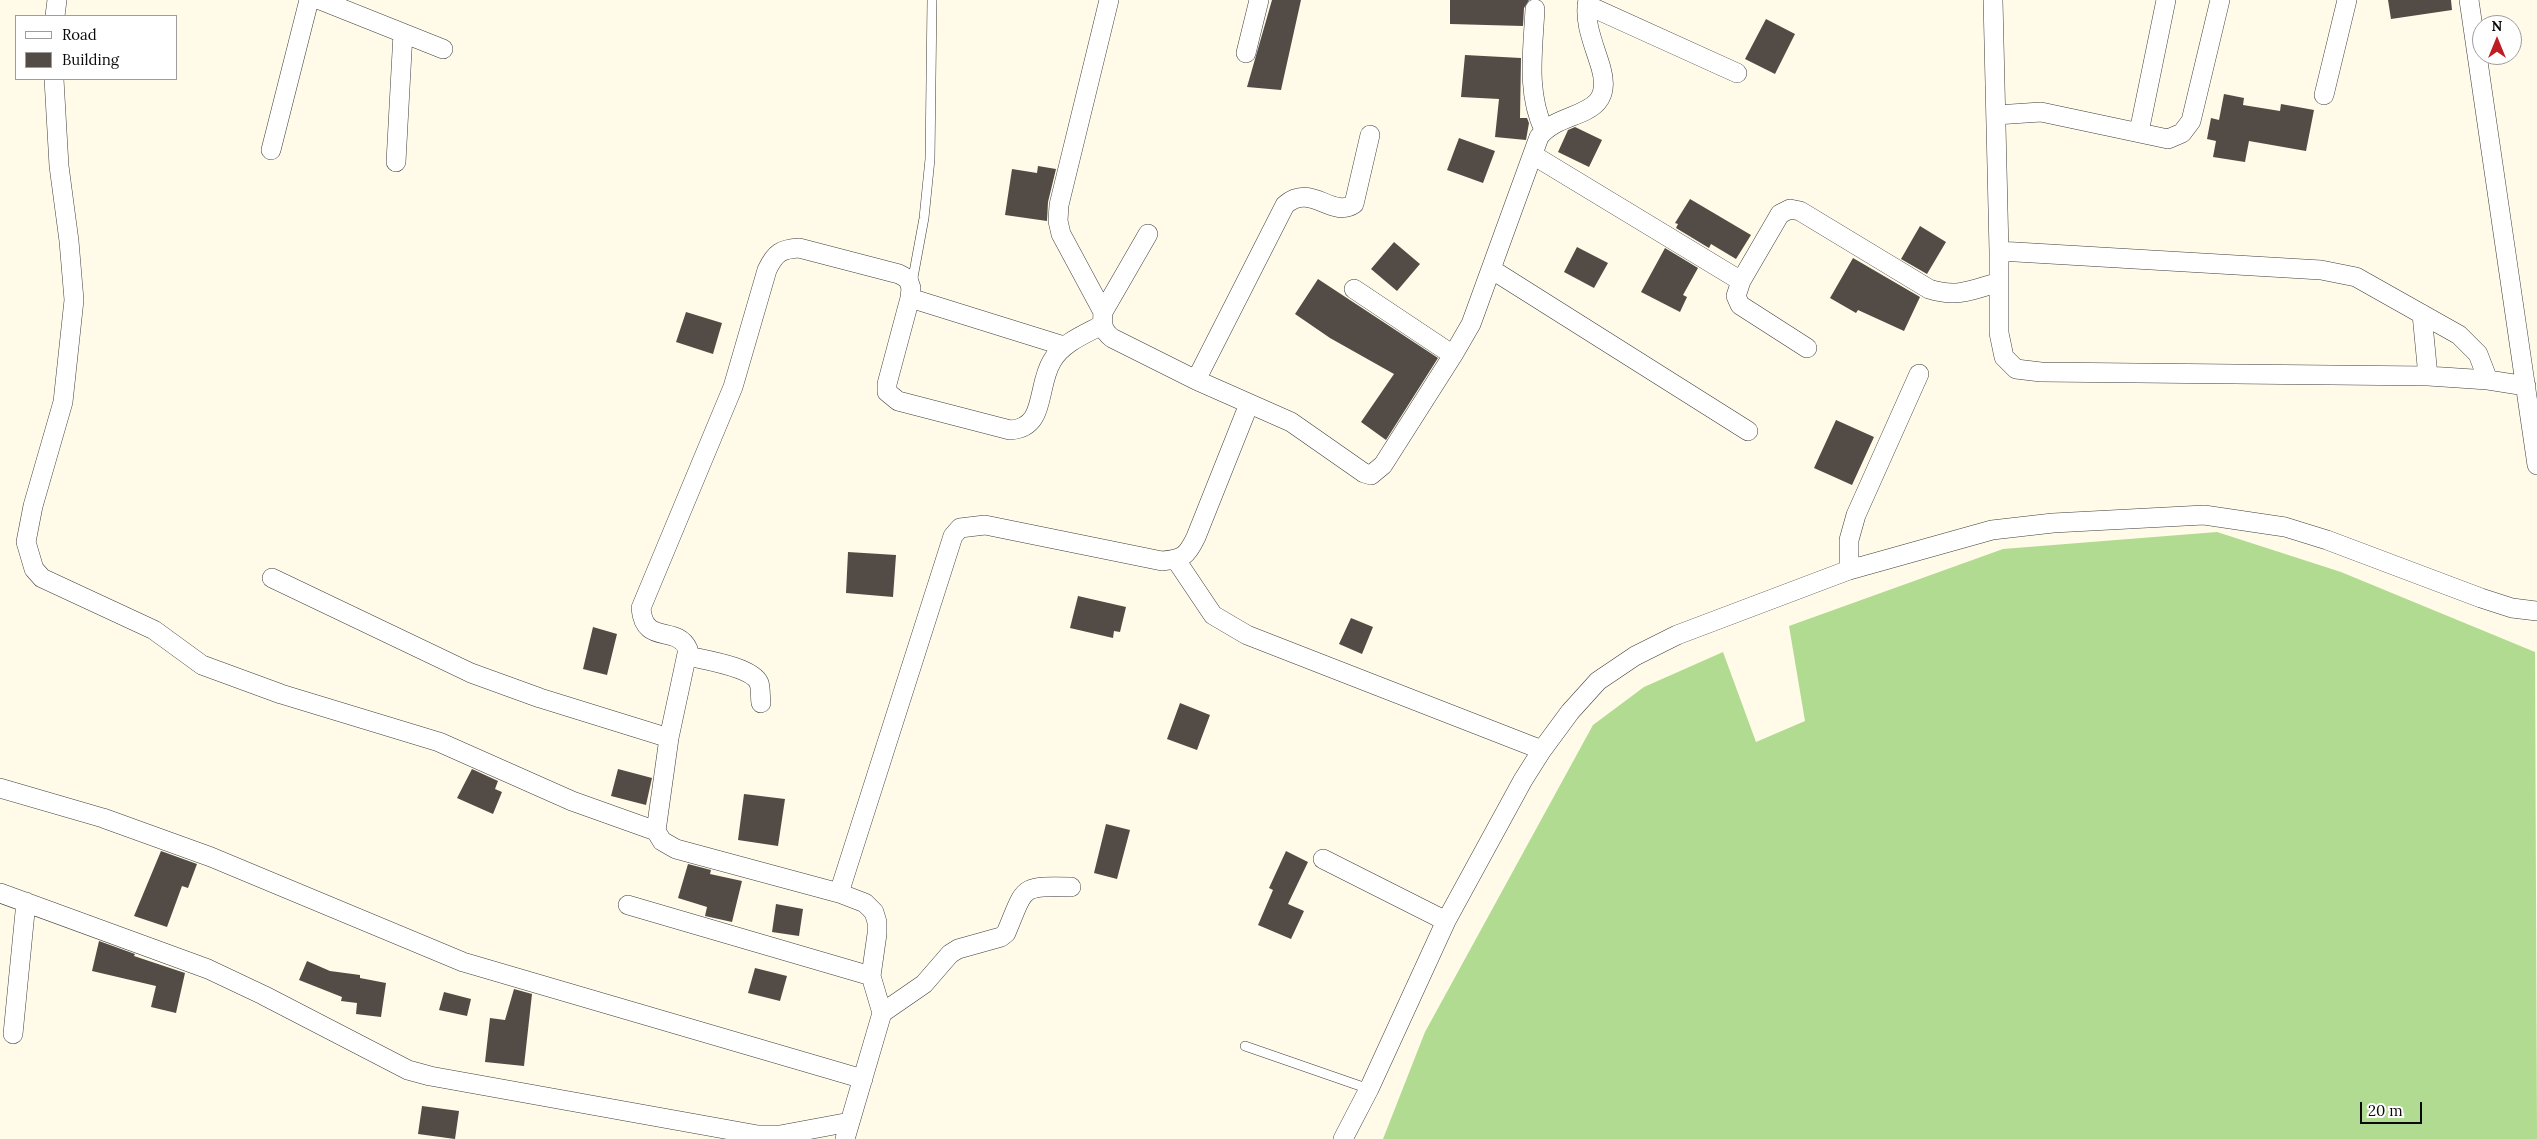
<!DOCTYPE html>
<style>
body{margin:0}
#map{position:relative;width:2537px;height:1139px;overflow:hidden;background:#fffbe8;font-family:Lora,serif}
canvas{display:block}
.legend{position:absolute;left:15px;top:15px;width:162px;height:65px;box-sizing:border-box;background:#fff;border:1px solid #9d9d9d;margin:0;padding:6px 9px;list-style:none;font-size:15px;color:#0a0a0a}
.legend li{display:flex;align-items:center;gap:10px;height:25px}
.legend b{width:25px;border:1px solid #9d9d9d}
.north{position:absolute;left:2472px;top:15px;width:50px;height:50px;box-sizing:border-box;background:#fff;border:1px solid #9d9d9d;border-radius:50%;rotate:0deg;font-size:14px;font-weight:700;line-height:20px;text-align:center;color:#0a0a0a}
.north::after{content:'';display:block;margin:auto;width:18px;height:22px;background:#be1e22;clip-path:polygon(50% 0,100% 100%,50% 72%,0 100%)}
.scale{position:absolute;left:2360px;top:1102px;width:62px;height:22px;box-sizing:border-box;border:2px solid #0a0a0a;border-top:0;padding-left:6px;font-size:15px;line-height:18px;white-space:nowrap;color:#0a0a0a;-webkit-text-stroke:4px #fff;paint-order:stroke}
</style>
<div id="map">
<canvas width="2537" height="1139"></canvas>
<ul class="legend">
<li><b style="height:6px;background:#fff"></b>Road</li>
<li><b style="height:14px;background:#534c46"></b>Building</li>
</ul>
<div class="north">N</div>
<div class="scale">20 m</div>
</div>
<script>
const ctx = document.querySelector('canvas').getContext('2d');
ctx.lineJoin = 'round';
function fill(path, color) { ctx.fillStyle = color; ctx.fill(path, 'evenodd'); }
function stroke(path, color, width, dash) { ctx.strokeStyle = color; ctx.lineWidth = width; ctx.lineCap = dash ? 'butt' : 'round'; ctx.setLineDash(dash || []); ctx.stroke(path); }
fill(new Path2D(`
 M 2217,532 L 2341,572 L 2535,652 L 2537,1139 L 1383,1139 L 1425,1032 L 1593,725 L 1644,687 L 1723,652 L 1756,742 L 1805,721 L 1789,626 L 2003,549 Z`), '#b0db90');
fill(new Path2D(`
 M 1272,0 L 1301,0 L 1281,90 L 1247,87 Z
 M 1450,0 L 1529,0 L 1524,8 L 1523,26 L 1450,24 Z
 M 2388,0 L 2451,0 L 2452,10 L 2391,19 Z
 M 1766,19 L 1795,34 L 1775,74 L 1745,59 Z
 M 1465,55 L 1521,58 L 1520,118 L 1527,118 L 1529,123 L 1526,140 L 1495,137 L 1499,99 L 1461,97 Z
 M 2224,94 L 2244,98 L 2243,105 L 2280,111 L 2281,104 L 2314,110 L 2306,151 L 2249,141 L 2245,162 L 2213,157 L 2216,141 L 2207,139 L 2211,118 L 2219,120 Z
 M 1575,127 L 1602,140 L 1589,167 L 1558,152 L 1568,130 Z
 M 1459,138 L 1495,151 L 1483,183 L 1447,170 Z
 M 1038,166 L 1056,169 L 1048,202 L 1047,221 L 1005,215 L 1012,169 L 1037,173 Z
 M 1690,199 L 1751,235 L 1736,259 L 1711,244 L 1709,248 L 1676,228 L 1678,224 L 1675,223 Z
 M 1920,226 L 1946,242 L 1927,274 L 1901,259 Z
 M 1394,242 L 1420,264 L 1397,291 L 1371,269 Z
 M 1577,247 L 1608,263 L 1594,288 L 1564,272 Z
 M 1665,248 L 1698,268 L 1683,295 L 1687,297 L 1680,312 L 1641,292 Z
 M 1853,258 L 1920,297 L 1904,331 L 1858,310 L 1856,313 L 1830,298 Z
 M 1318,279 L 1438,358 L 1386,440 L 1361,422 L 1394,374 L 1330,338 L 1295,314 Z
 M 686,312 L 722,323 L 713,354 L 676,342 Z
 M 1836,420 L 1874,437 L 1852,485 L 1814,468 Z
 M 848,552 L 896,555 L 893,597 L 846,593 Z
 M 1078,596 L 1126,607 L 1120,632 L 1114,631 L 1113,638 L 1070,628 Z
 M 1351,618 L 1373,627 L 1362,654 L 1339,644 Z
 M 593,627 L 617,634 L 607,675 L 583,669 Z
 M 1180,703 L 1210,715 L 1197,750 L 1167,739 Z
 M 472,769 L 498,781 L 495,789 L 502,792 L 493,814 L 457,798 Z
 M 618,769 L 652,778 L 646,805 L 611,796 Z
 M 744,794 L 785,799 L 778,846 L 738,840 Z
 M 1106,824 L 1130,830 L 1117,879 L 1094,873 Z
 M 161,851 L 197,864 L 188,888 L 182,886 L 167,927 L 134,916 Z
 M 1286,851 L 1308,862 L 1288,904 L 1304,911 L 1291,939 L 1258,925 L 1273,890 L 1269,888 Z
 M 688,864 L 711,870 L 710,874 L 742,881 L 732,922 L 705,916 L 707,907 L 678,898 Z
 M 776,904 L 803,909 L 799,936 L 772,932 Z
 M 99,941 L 135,954 L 134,956 L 185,973 L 176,1013 L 151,1007 L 156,986 L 92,971 Z
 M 307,961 L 330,971 L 360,975 L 360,978 L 386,983 L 381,1017 L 356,1014 L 357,1003 L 341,1001 L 342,997 L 299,980 Z
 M 755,968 L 787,976 L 780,1001 L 748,993 Z
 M 514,989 L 532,994 L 524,1066 L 485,1062 L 490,1018 L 505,1020 Z
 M 444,992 L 471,999 L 467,1016 L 439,1010 Z
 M 422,1106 L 459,1111 L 455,1139 L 418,1134 Z`), '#534c46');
const service = new Path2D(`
 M 912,283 L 924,218 L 930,159 L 932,0
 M 1245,1046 L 1369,1089`);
const minor = new Path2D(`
 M 320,0 L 443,49
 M 1993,0 L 1999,251 L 1999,333 L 2004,357 L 2016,369 L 2041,372 L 2428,376 L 2488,380 L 2526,386
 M 2469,0 L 2537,465
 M 1587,5 L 1737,73
 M 1535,9 C 1533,50 1526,92 1544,130
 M 55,16 L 57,0
 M 1246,53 L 1259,0
 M 54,79 L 59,166 L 69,241 L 74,300 L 63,402 L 33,506 L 26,542 L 34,569 L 42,578 L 154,630 L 202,665 L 281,694 L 439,742 L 572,801 L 656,831 L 662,841 L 676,849 L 839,893 L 865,903 L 874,912 L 877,922 L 877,934 L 871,976 L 882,1013 L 845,1139
 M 2324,95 L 2347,0
 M 1996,115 L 2041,112 L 2168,139 L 2182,133 L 2191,121 L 2220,0
 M 2139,132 L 2166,0
 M 271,150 L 309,0
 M 1533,155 L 1741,281
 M 396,162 L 403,33
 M 1148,234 L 1103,312 C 1102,324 1102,330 1112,338 L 1196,380 L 1291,422 L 1364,473 L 1371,475 L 1383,465 L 1453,355
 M 1999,251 L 2321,270 L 2356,277 L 2459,335 L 2478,354 L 2488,380
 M 1491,269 L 1748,431
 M 1354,289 L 1453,355 L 1471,324 L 1539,137 C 1560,108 1616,121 1601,68 C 1595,47 1583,22 1588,0
 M 910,298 L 1064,346
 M 1103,312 L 1061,234 L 1058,221 L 1059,205 L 1109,0
 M 2422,314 L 2428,376
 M 1807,348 L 1740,305 L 1736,296 L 1741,281 L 1780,214 L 1790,209 L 1800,211 L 1929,289 C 1957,298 1972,290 1999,282
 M 1196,380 L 1285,205 C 1311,182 1332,219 1354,204 L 1370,135
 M 1176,560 L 1213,615 L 1247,635 L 1542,750
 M 1849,570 L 1849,540 L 1856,515 L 1919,374
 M 272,578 L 471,673 L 540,698 L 669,738
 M 688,656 C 705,660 752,667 759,683 C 761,689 760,697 761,703
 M 0,788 L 103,818 L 211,857 L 463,962 L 863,1079
 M 656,831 L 669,738 L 688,649 C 676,624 644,646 641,608 L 733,387 L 767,270 C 775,253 781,249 799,248 L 899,274 L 908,279 L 911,288 L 910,298 L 887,384 L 887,392 L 898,401 L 1010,430 C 1047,428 1036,387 1052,361 C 1062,343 1085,334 1102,325
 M 1323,859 L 1446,921
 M 0,893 L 208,969 L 263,995 L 408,1070 L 430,1076 L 758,1135 L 780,1135 L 850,1122
 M 839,893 L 953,536 L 960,528 L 985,525 L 1162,561 C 1183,559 1187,556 1196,537 L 1249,404
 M 628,905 L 871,976
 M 882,1013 L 924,984 L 950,954 L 958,949 L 1001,937 L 1006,933 C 1026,886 1019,886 1071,887
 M 13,1034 L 26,902
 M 1343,1139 L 1369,1089 L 1446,921 L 1523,780 L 1542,750 L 1570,712 L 1598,681 L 1635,656 L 1677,635 L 1849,570 L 1992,530 L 2053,523 L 2204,515 L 2285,527 L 2327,540 L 2481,598 L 2512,608 L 2537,611`);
stroke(service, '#3d3d3d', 10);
stroke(minor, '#3d3d3d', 20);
stroke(service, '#fff', 9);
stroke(minor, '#fff', 19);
</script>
